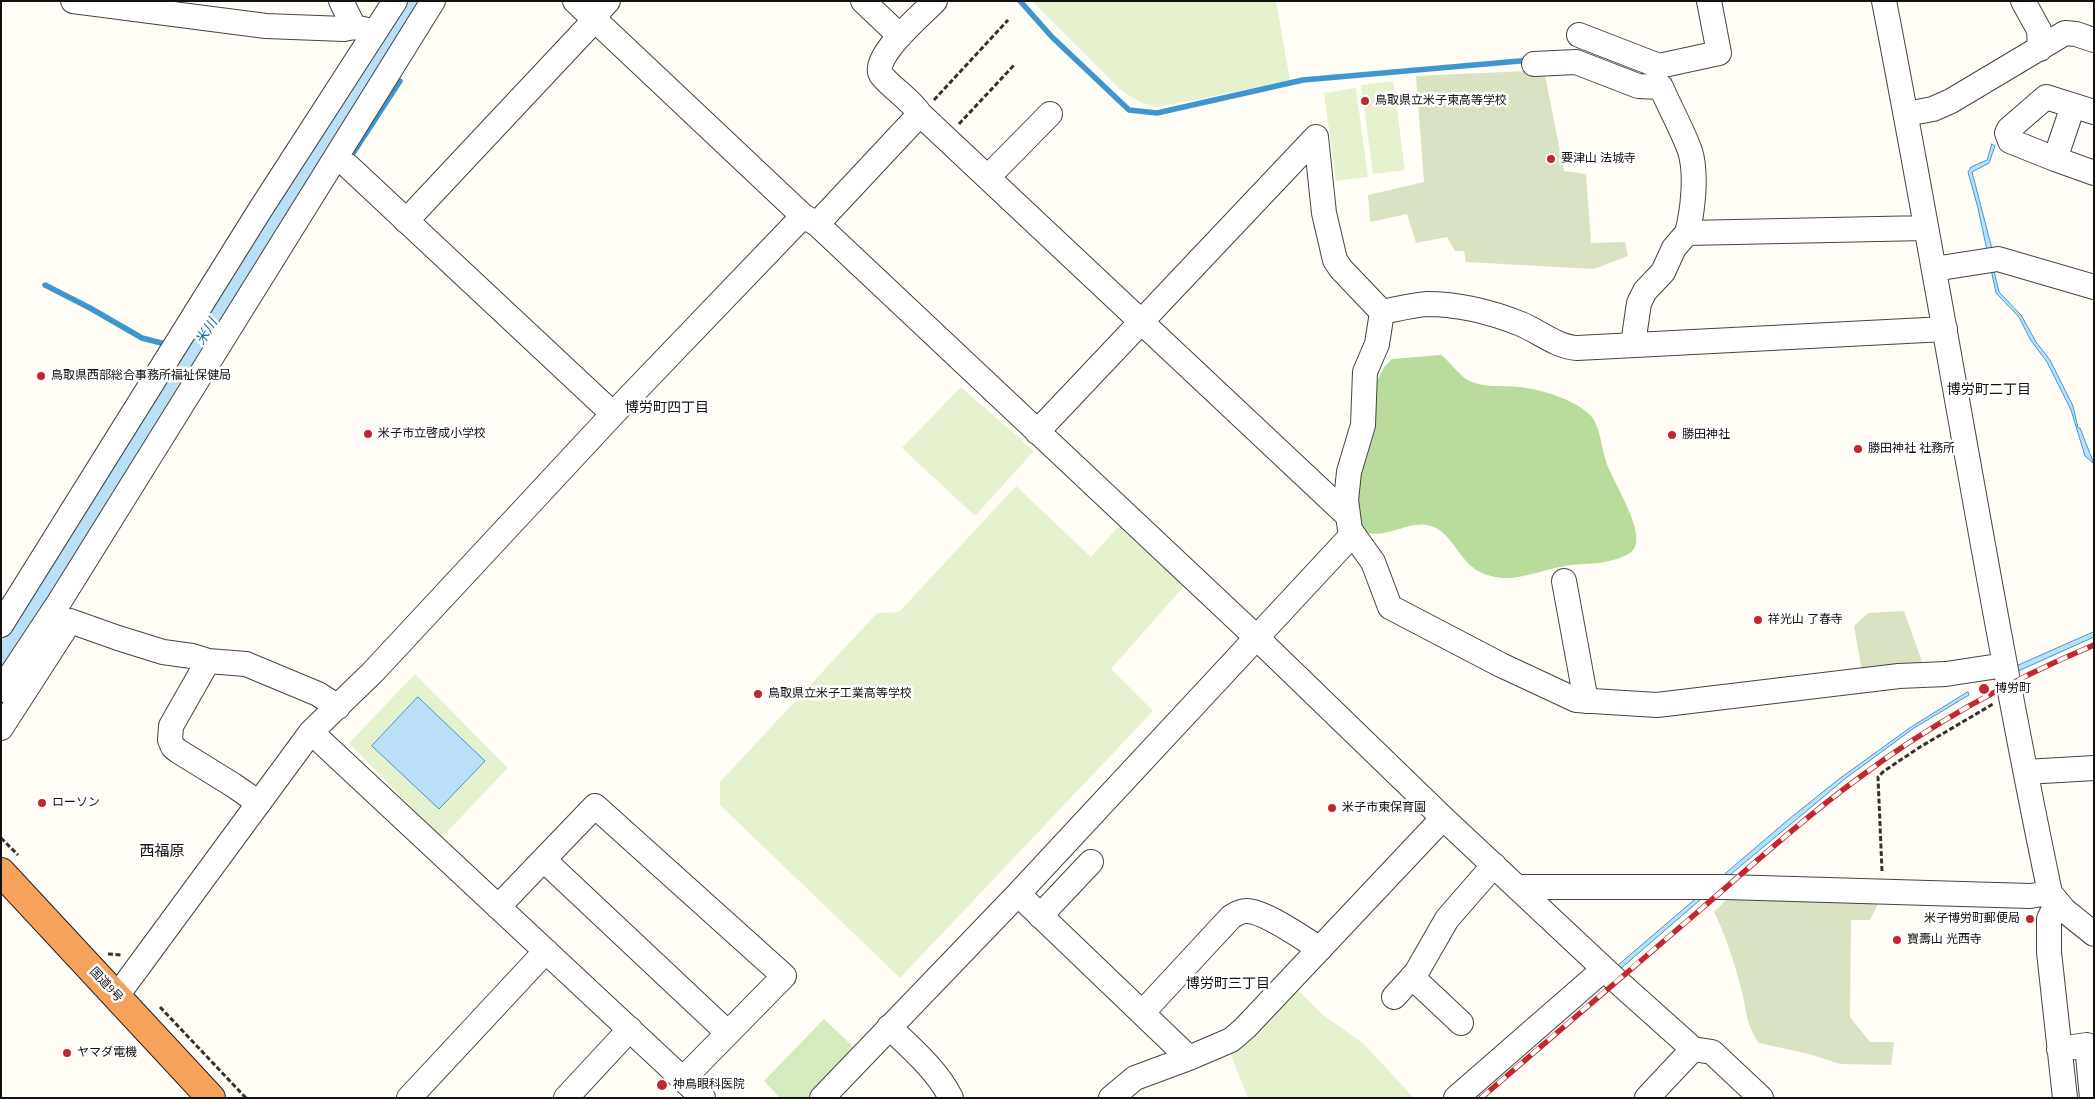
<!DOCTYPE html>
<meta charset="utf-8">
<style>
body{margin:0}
#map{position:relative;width:2095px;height:1099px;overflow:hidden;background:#fffdf5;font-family:"Times New Roman",serif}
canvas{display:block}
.frame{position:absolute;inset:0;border:2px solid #111;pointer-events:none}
</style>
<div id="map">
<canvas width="2095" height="1099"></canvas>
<div class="frame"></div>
</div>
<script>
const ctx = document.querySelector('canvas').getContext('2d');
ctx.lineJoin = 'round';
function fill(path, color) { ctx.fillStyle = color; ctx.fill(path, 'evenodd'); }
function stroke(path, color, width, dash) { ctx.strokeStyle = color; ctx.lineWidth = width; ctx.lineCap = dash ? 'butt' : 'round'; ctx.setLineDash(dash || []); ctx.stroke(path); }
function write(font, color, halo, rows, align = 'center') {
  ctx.font = font + ' "Times New Roman","Noto Sans JP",serif'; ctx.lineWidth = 5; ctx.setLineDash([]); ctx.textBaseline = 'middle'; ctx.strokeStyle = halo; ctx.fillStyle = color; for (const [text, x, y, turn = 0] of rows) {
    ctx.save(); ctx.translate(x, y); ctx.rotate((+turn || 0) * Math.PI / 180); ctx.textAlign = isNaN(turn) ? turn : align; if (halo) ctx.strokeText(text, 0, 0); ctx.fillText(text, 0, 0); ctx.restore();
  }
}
fill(new Path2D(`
 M 824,1019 L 857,1050 L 811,1098 L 780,1098 L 764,1081 Z`), '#d5ebbd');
fill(new Path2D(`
 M 1441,355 C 1452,363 1460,378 1472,382 C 1487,388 1503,385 1518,387 C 1538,388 1577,400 1591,416 C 1601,427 1602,455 1609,469 C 1616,486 1643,529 1635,547 C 1632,554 1621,558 1613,560 C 1598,565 1581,563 1565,566 C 1539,570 1516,583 1491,576 C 1459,569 1456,534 1431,526 C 1409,519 1387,540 1365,532 L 1361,526 L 1357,514 L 1360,478 L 1377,381 L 1384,367 L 1392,359 Z`), '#b9dc9c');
fill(new Path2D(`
 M 1526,71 L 1545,75 L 1564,171 L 1586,174 L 1591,243 L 1625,242 L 1628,256 L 1594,269 L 1466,262 L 1464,251 L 1455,251 L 1447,237 L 1416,243 L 1407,214 L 1370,222 L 1368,195 L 1424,182 L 1416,76 Z
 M 1904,611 L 1925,670 L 1862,671 L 1854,626 L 1868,613 Z
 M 1729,897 L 1879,902 L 1870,920 L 1851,920 L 1850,1017 L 1870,1042 L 1894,1042 L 1891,1065 L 1840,1064 L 1809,1054 L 1759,1043 C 1748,1028 1746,1014 1743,996 C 1736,968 1727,938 1714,912 Z`), '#d9e3c4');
fill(new Path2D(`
 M 1032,1 L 1276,1 L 1290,81 L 1157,107 L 1142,103 L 1123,92 Z
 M 1393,81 L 1405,170 L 1373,174 L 1361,85 Z
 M 1356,88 L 1368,177 L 1336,181 L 1324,93 Z
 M 961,387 L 1034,451 L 975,516 L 902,448 Z
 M 1016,486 L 1091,557 L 1119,526 L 1184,586 L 1111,669 L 1153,711 L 900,978 L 720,805 L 720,782 L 877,613 L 899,612 Z
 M 415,674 L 508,768 L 441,838 L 349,743 Z
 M 1299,991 L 1323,1015 L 1363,1043 L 1414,1098 L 1248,1098 L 1228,1048 L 1293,994 Z`), '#e6f2cf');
const water = new Path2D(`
 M 1992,144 L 1995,146 L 1989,163 L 1972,172 L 1992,249 L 1993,267 L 1999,292 L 2021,315 L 2036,342 L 2050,360 L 2073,406 L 2078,428 L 2080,428 L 2094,464 L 2085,456 L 2071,410 L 2047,362 L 2030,339 L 2019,317 L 1996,293 L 1978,208 L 1968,172 L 1971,167 L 1987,160 Z
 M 2094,632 L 2094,637 L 2016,672 L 1996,675 Z
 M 1968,692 L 1969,695 L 1914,728 L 1846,778 L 1700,900 L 1619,970 L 1604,977 L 1789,819 L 1839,779 L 1911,727 Z
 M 418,697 L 485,761 L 439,809 L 372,746 Z`);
fill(water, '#b9e0f7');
stroke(water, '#3f96cf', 1);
stroke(new Path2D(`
 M 1020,1 L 1052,37 L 1129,110 L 1157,113 L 1303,80 L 1531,60
 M 348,161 L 400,81
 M 45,285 L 90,308 L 142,338 L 165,344`), '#3f96cf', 5.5);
stroke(new Path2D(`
 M 1,662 L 413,1`), '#b9e0f7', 32);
const minor = new Path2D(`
 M 73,1 L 266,26 L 344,29 L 354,27
 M 341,1 L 354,27 L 367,30
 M 575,1 L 803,216 L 817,224 L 1256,637 L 1443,818 L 1617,981 L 1693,1049 L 1712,1052 L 1761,1098
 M 863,1 L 900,36
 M 1884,1 C 1942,298 1988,597 2050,893 L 2064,910 L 2094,934
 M 2023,1 L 2039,30 L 2040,49
 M 1579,35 L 1659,66 L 1719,53 L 1709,1
 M 1534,64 L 1576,62 L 1638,86 L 1661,87 C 1670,108 1682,129 1690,151 C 1697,173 1693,211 1687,233 L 1926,228
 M 2073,106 L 2055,159 L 2094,173
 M 920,114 C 910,99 894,90 882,76 C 868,59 924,13 935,1
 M 1906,114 L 1933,109 L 1951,101 L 2065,33 L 2076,34 L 2094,40
 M 1316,137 L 1324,213 L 1335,260 L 1341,269 L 1382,312 L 1377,344 L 1365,372 L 1363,425 L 1349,472 L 1346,500 L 1350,530 L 1373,562 L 1390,607 L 1501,665 L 1576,700 L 1657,705 L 1899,676 L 1946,674 L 2005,665
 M 2055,159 L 2010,141 L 2007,133 L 2009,129 L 2046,97 L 2094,112
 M 348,166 L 613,414
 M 988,177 L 1050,114
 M 406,221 L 590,25 L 598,12 L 608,1
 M 817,224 L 920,114 L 1347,515
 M 1934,269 L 1998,259 L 2094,287
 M 1382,312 C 1397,309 1413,305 1427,304 C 1459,304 1491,312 1521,324 C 1538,331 1557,347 1577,348 L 1945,329
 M 1633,344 L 1639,303 L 1645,291 L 1663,272 L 1674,248 L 1687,233
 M 1037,432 L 1316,137
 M 1564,581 L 1586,701
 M 1,625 L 260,210 L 395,1
 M 208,661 L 171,726 L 170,740 L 173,747 L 178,751 L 233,785 L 259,803
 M 1,690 L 58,604 L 433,1
 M 1,728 L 70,621 L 118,638 L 163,652 L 192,656 L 208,661 L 246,664 L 318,694 L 338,707
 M 311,732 L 703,1098
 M 2026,772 L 2094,768
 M 544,860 L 728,1033
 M 1518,887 L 1726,887 L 2030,896 L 2050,893
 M 1018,894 L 1189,1058 L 1231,1040 L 1245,1028 L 1443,818
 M 2057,902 L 2049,919 L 2049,952 L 2065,1098
 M 498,907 L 595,806 L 784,976 L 683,1079
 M 1040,916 L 1091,862
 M 1412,977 L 1461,1023
 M 116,997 L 311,732 L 373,672 L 613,414 L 803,216
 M 1394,997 L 1416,973 L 1447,919 L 1494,865
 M 1142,1013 L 1231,917 C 1236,914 1240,911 1246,911 C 1263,910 1304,939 1320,949
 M 889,1027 C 911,1048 937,1070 951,1098
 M 2059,1049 L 2087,1045 L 2092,1098
 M 409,1098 L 546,951
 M 566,1098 L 630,1029
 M 822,1098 L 1018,894 L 1353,534
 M 1111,1098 L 1135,1078 L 1189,1058
 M 1456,1098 L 1604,969
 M 1647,1098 L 1693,1049`);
const highway = new Path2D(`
 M 1,872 L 211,1098`);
stroke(minor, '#444', 26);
stroke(highway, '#222', 30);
stroke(new Path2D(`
 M 934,100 L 1008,20
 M 959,124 L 1015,64
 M 1,838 L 18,855
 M 1882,871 L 1878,777 L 1884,771 L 1920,747 L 1993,704
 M 108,954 L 122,955
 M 160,1007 L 246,1098`), '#333', 3, [5, 2.5]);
stroke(minor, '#fff', 24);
stroke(highway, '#f5a25d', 28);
const rail = new Path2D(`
 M 1481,1098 C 1554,1035 1627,972 1700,910 C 1752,865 1804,818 1860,777 C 1932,723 2011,680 2094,645`);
stroke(rail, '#c4262e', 5.5);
stroke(rail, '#fff', 4, [11]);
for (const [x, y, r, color] of [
 [1365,101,5,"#c4262e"],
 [1551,159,5,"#c4262e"],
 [41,376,5,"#c4262e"],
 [368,434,5,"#c4262e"],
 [1672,435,5,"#c4262e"],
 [1858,449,5,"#c4262e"],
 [1758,620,5,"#c4262e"],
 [1984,689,6,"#c4262e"],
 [758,694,5,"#c4262e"],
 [42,803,5,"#c4262e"],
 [1332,808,5,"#c4262e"],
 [2030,919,5,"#c4262e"],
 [1897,940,5,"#c4262e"],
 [67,1053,5,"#c4262e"],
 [662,1085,6,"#c4262e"]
]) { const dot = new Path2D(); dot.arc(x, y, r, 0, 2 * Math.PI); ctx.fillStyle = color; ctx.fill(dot); stroke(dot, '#fff', 2); }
write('12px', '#111', '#fff', [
 ["鳥取県立米子東高等学校",1375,101],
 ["要津山 法城寺",1561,159],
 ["鳥取県西部総合事務所福祉保健局",51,376],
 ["米子市立啓成小学校",378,434],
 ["勝田神社",1682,435],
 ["勝田神社 社務所",1868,449],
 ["祥光山 了春寺",1768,620],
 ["博労町",1995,689],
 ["鳥取県立米子工業高等学校",768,694],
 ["ローソン",52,803],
 ["米子市東保育園",1342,808],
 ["米子博労町郵便局",2020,919,"right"],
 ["寶壽山 光西寺",1907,940],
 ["ヤマダ電機",77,1053],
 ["神鳥眼科医院",673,1085]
], 'left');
write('12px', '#111', '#fff', [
 ["国道9号",106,985,47]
]);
write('italic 14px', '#1768a6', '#fff', [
 ["米川",207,332,-58]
]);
write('14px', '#111', '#fff', [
 ["博労町二丁目",1989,390],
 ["博労町四丁目",667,408],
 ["博労町三丁目",1228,984]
]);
write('15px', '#111', '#fff', [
 ["西福原",162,852]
]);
</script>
